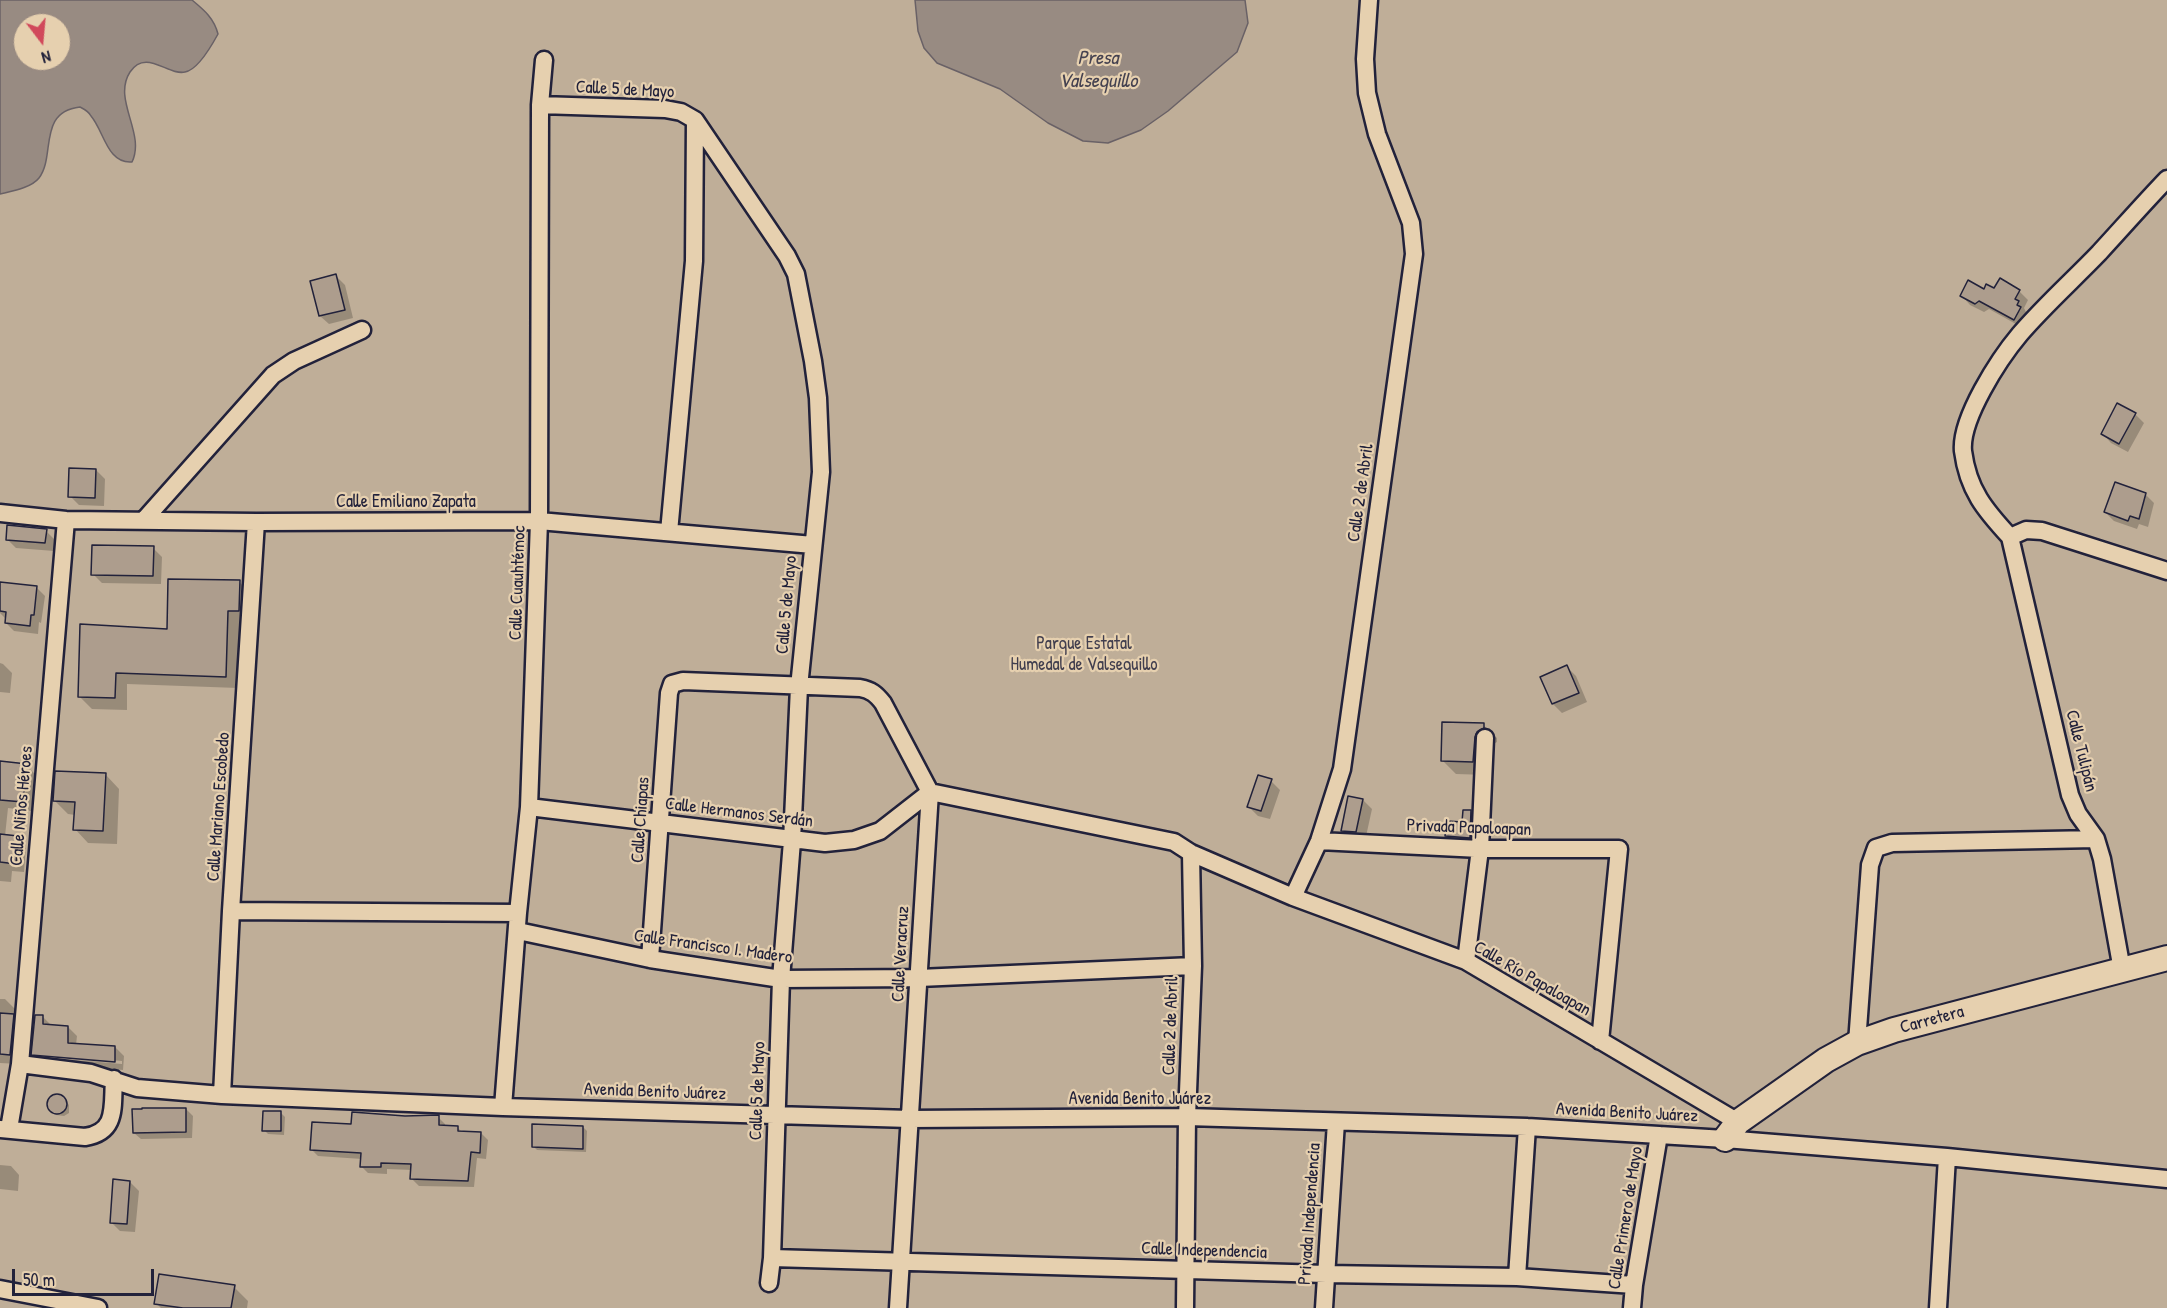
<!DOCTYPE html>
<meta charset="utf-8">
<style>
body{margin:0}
#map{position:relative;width:2167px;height:1308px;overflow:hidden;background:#dec9aa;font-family:"Patrick Hand",sans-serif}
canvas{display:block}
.north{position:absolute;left:12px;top:12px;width:60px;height:60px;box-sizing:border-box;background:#e6d0af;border:2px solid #988a81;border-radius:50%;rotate:164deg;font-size:16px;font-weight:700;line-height:24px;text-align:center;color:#22223b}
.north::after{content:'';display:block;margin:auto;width:21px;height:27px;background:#d1495b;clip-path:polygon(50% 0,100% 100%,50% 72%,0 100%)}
.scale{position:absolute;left:12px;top:1269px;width:142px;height:27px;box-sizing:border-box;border:3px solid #22223b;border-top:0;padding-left:8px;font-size:18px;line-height:21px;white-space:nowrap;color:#22223b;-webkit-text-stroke:4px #e6d0af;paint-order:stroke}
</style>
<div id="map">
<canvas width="2167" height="1308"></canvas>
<div class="north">N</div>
<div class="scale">50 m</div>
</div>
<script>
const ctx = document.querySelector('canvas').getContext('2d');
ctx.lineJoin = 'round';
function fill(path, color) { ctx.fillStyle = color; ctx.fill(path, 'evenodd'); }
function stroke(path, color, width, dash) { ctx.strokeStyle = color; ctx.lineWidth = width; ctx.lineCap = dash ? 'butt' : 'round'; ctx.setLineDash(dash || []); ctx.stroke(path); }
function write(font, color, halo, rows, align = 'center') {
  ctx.font = font + ' "Patrick Hand",sans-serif'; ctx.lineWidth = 4.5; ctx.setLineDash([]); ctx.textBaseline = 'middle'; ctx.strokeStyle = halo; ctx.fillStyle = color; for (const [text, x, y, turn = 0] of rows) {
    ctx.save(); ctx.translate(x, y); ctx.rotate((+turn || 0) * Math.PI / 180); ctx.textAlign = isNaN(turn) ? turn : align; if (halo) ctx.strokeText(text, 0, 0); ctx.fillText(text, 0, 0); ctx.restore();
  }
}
fill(new Path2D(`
 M 0,0 L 2167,0 L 2167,1308 L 0,1308 ZM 24,24 L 60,24 L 60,60 L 24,60 Z`), '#bfae98');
const water = new Path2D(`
 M 0,0 L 192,0 C 204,10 214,18 218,34 C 212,45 198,70 185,72 C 168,76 146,48 130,72 C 112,100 146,133 132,162 C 107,164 104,131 91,116 C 89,112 84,109 80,107 C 37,112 56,156 39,178 C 31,188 12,191 0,194 ZM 24,24 L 60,24 L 60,60 L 24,60 Z
 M 915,0 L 1245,0 L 1248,23 L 1237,52 L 1168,111 L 1141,130 L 1108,143 L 1083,141 L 1048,123 L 1000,89 L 937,63 L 924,48 L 918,31 Z`);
fill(water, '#988b82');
stroke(water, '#696166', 1.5);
fill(new Path2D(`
 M 336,276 L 345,285 L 353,318 L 329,324 L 320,316 Z
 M 1984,291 L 2019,291 L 2028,300 L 2024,308 L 2029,318 L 2023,328 L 1989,309 L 1984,312 L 1970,305 L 1962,296 Z
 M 2135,414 L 2144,423 L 2128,452 L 2111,443 L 2103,434 Z
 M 96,470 L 105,479 L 104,506 L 79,505 L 70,496 Z
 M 2145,494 L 2154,503 L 2148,527 L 2139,524 L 2137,529 L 2114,521 L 2105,512 Z
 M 46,531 L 55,540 L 54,551 L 16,548 L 7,539 Z
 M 153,548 L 162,557 L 161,584 L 102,583 L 93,574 Z
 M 239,582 L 252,594 L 251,623 L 240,623 L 238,688 L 127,684 L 127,710 L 92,709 L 80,697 Z
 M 0,588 L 37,588 L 45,596 L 41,623 L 39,622 L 38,634 L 14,631 L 6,623 L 5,618 L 0,613 Z
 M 0,663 L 3,664 L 12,673 L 10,693 L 0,692 Z
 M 1567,667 L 1576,676 L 1587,702 L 1562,713 L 1553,704 L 1542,678 Z
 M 1483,725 L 1497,738 L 1497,742 L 1490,746 L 1487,775 L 1456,774 L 1442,760 Z
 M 0,763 L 26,765 L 35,774 L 31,811 L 8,808 L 5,836 L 17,837 L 26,846 L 24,872 L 12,871 L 11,882 L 0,881 Z
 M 106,775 L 119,789 L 117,844 L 88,843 L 75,829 L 75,815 L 68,814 L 54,800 Z
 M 1271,781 L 1280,790 L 1270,819 L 1258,816 L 1249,807 Z
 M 1363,800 L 1372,809 L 1365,841 L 1351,840 L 1342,831 Z
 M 1471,812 L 1480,821 L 1478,846 L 1456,844 L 1447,835 L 1464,824 Z
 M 0,999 L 5,999 L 15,1009 L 14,1016 L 22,1024 L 19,1064 L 0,1063 Z
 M 42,1016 L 52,1026 L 68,1027 L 77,1036 L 76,1045 L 115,1047 L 124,1056 L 123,1070 L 42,1063 L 33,1054 ZM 40,1054 L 122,1061 L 122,1064 L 40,1057 Z
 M 53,1096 L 61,1096 L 66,1101 L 69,1105 L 69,1113 L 64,1116 L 56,1115 L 48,1105 L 49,1100 Z
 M 186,1109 L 193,1116 L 192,1138 L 141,1139 L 134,1133 Z
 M 281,1113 L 285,1117 L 284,1135 L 268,1134 L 264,1130 Z
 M 405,1117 L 438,1117 L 445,1124 L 445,1127 L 458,1128 L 462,1132 L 481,1133 L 488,1140 L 486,1159 L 477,1158 L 474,1187 L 419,1186 L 412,1179 L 412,1170 L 387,1169 L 387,1174 L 368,1173 L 361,1166 L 362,1159 L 318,1156 L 311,1149 L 353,1126 Z
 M 583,1127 L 587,1131 L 586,1152 L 537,1150 L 533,1146 Z
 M 0,1165 L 11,1166 L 19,1175 L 18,1191 L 0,1189 Z
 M 130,1182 L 139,1191 L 135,1232 L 120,1231 L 111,1222 Z
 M 234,1287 L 248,1301 L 247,1308 L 161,1308 L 156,1303 Z`), '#0003');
const building = new Path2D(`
 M 336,274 L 345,310 L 319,316 L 310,281 Z
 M 2000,278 L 2020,290 L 2015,299 L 2019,301 L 2017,305 L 2021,307 L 2014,320 L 1979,301 L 1975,304 L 1960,296 L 1968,280 L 1984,289 L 1986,284 L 1994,288 Z
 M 2117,403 L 2136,413 L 2119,444 L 2101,434 Z
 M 69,468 L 96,469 L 95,498 L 68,497 Z
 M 2115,482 L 2146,493 L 2139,519 L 2130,516 L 2128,521 L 2104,512 Z
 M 7,525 L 47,529 L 45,543 L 6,540 Z
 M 92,545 L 154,546 L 153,576 L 91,575 Z
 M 168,579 L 240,580 L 239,611 L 228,611 L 226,677 L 116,673 L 115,698 L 78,697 L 80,624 L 167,629 Z
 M 0,582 L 37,586 L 34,615 L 31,615 L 30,626 L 5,623 L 6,612 L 0,611 Z
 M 1567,665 L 1579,693 L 1552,704 L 1540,677 Z
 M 1442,722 L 1484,723 L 1484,728 L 1477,732 L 1475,737 L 1473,762 L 1441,761 Z
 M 0,761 L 27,764 L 23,802 L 0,800 Z
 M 55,771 L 106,773 L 103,831 L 73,830 L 75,802 L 53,801 Z
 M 1258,775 L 1272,779 L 1261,811 L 1247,807 Z
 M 1348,796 L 1363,799 L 1356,832 L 1341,831 Z
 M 1463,810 L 1471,810 L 1470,838 L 1445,836 L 1447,821 L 1462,822 Z
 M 0,834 L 18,836 L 16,864 L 0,862 Z
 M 0,1013 L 14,1014 L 10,1055 L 0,1054 Z
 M 35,1015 L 43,1015 L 43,1024 L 68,1026 L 68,1043 L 115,1046 L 115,1062 L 31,1055 Z
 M47 1104a10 10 0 1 1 20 0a10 10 0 1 1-20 0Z
 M 142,1108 L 186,1108 L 186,1132 L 133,1133 L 132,1109 L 142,1109 Z
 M 263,1111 L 281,1111 L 281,1131 L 262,1131 Z
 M 352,1112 L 405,1116 L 439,1115 L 439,1125 L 458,1126 L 458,1131 L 481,1132 L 480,1153 L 471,1152 L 468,1181 L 410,1179 L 411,1164 L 381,1163 L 381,1167 L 360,1167 L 361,1153 L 310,1150 L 312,1122 L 351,1124 Z
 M 532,1124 L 583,1126 L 583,1149 L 532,1147 Z
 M 113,1179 L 130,1181 L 127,1224 L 110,1223 Z
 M 159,1274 L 235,1285 L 231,1308 L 183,1308 L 154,1304 Z`);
fill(building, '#ad9d8d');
stroke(building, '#22223b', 1.5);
const street = new Path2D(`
 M 540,105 L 665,109 L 681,112 L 695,120 L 787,256 L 796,274 L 813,361 L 818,398 L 821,472 L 799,687 L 792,841 L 781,979 L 772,1258 L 769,1283
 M 0,513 L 66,520 L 256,522 L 539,521 L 813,545
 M 143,521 L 273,375 L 294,361 L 362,330
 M 669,532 L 694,261 L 695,120
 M 2010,537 L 2026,530 L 2042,531 L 2167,571
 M 930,792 L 1174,842 L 1191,853 L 1293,897 L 1466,961 L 1738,1122
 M 529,807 L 825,843 L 854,840 L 880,831 L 930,792
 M 1319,841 L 1480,849 L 1619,849 L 1600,1041
 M 1293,897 L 1319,841 L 1342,769 L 1414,254 L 1411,223 L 1377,134 L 1367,93 L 1365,59 L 1369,0
 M 231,911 L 518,913
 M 518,931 L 650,959 L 781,979 L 919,978 L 1193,966
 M 650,959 L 669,693 L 672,684 L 683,681 L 860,688 C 871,690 876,694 883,703 L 930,792 L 898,1308
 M 1466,961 L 1480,849 L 1485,738
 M 2122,970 L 2102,859 L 2096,839 L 2078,814 L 2070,795 L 2010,537 C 1985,510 1968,490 1963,451 C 1960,419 1999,359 2020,334 C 2044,306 2073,280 2099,253 C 2122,228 2144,203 2167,179
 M 1857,1043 L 1870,865 L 1876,848 L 1892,843 L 2096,839
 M 20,1064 L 91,1073 L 137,1088 L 222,1095 L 503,1107 L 910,1119 L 1187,1117 L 1527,1127 L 1725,1139 L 1947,1157 L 2167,1179
 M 222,1095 L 231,911 L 256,522
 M 503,1107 L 518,913 L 529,807 L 539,521 L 540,105 L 544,60
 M 0,1129 L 85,1137 C 118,1132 112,1106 114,1079
 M 9,1129 L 20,1064 L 66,520
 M 772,1258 L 1326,1274 L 1517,1277 L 1634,1285
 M 1517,1277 L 1527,1127
 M 0,1289 L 98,1308
 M 1185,1308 L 1187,1117 L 1193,966 L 1191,853
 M 1324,1308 L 1336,1122
 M 1632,1308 L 1634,1285 L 1659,1135
 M 1938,1308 L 1947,1157`);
const secondary = new Path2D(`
 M 1725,1139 L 1738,1122 L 1826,1060 L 1857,1043 L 1894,1030 L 2167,958`);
stroke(street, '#22223b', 21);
stroke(secondary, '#22223b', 28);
stroke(street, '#e6d0af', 16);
stroke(secondary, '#e6d0af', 24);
write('18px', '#22223b', '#e6d0af', [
 ["Calle 5 de Mayo",625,90,3],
 ["Calle 2 de Abril",1361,493,-82],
 ["Calle Emiliano Zapata",406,502],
 ["Calle Cuauhtémoc",518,583,-88],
 ["Calle 5 de Mayo",787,605,-85],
 ["Calle Tulipán",2081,751,76],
 ["Calle Niños Héroes",22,806,-85],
 ["Calle Mariano Escobedo",219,807,-86],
 ["Calle Hermanos Serdán",739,813,7],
 ["Calle Chiapas",641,820,-86],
 ["Privada Papaloapan",1469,828,2],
 ["Calle Francisco I. Madero",713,947,8],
 ["Calle Veracruz",901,954,-87],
 ["Calle Río Papaloapan",1532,979,30],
 ["Carretera",1932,1020,-15],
 ["Calle 2 de Abril",1171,1026,-88],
 ["Calle 5 de Mayo",758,1091,-88],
 ["Avenida Benito Juárez",655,1092,2],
 ["Avenida Benito Juárez",1140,1099],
 ["Avenida Benito Juárez",1627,1113,3],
 ["Privada Independencia",1310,1214,-86],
 ["Calle Primero de Mayo",1626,1218,-81],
 ["Calle Independencia",1204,1251,2]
]);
write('18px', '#413e4e', '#e6d0af', [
 ["Parque Estatal",1084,644],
 ["Humedal de Valsequillo",1084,665]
]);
write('italic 20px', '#454250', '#e6d0af', [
 ["Presa",1098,59],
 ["Valsequillo",1098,82]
]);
</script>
